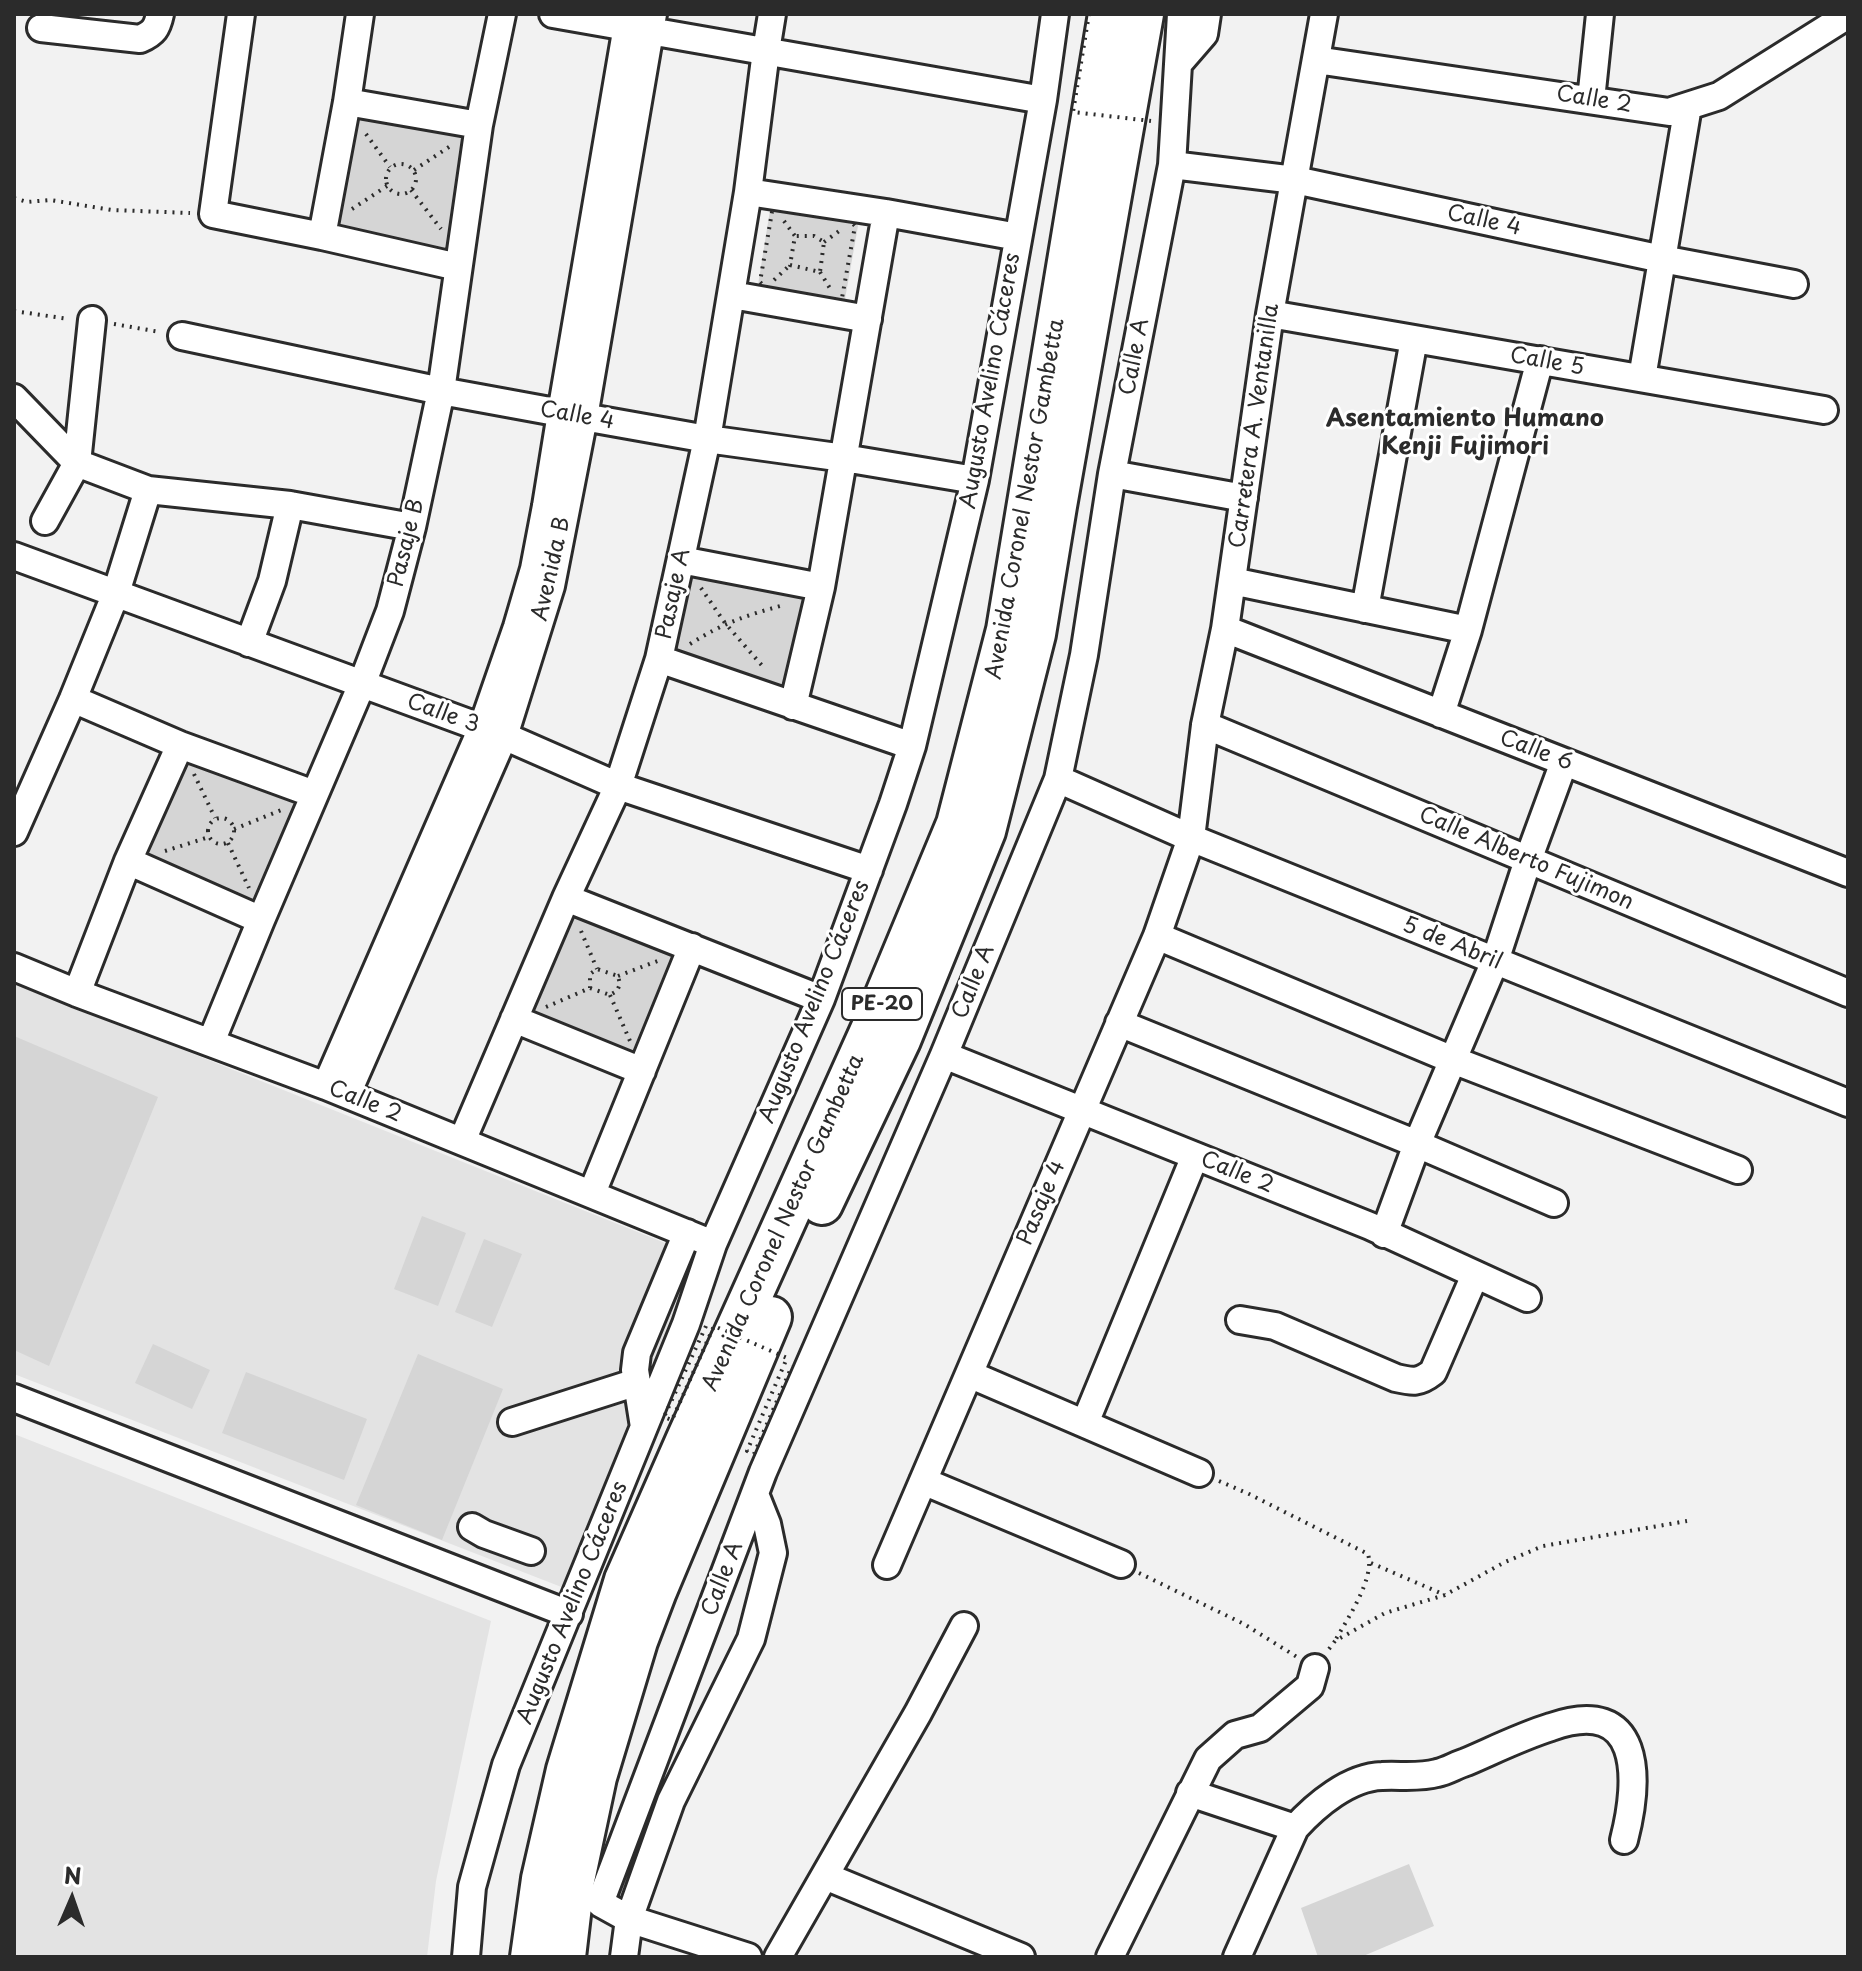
<!DOCTYPE html>
<meta charset="utf-8">
<style>
body{margin:0}
#map{position:relative;width:1862px;height:1971px;overflow:hidden;background:#f2f2f2;font-family:"Playpen Sans",sans-serif}
canvas{display:block}
.frame{position:absolute;inset:0;border:16px solid #2b2b2b;pointer-events:none}
.north{position:absolute;left:32px;top:1859px;width:80px;height:80px;-webkit-text-stroke:6px #fff;paint-order:stroke;rotate:2deg;font-size:22px;font-weight:700;line-height:32px;text-align:center;color:#2b2b2b}
.north::after{content:'';display:block;margin:auto;width:28px;height:36px;background:#2b2b2b;clip-path:polygon(50% 0,100% 100%,50% 72%,0 100%)}
</style>
<div id="map">
<canvas width="1862" height="1971"></canvas>
<div class="frame"></div>
<div class="north">N</div>
</div>
<script>
const ctx = document.querySelector('canvas').getContext('2d');
ctx.lineJoin = 'round';
function fill(path, color) { ctx.fillStyle = color; ctx.fill(path, 'evenodd'); }
function stroke(path, color, width, dash) { ctx.strokeStyle = color; ctx.lineWidth = width; ctx.lineCap = dash ? 'butt' : 'round'; ctx.setLineDash(dash || []); ctx.stroke(path); }
function write(font, color, halo, rows, align = 'center') {
  ctx.font = font + ' "Playpen Sans",sans-serif'; ctx.lineWidth = 6; ctx.setLineDash([]); ctx.textBaseline = 'middle'; ctx.strokeStyle = halo; ctx.fillStyle = color; for (const [text, x, y, turn = 0] of rows) {
    ctx.save(); ctx.translate(x, y); ctx.rotate((+turn || 0) * Math.PI / 180); ctx.textAlign = isNaN(turn) ? turn : align; if (halo) ctx.strokeText(text, 0, 0); ctx.fillText(text, 0, 0); ctx.restore();
  }
}
fill(new Path2D(`
 M 14,982 L 700,1257 L 564,1588 L 14,1374 Z
 M 14,1434 L 491,1621 L 436,1881 L 427,1957 L 14,1957 Z`), '#e3e3e3');
fill(new Path2D(`
 M 353,115 L 465,128 L 452,244 L 445,251 L 338,228 L 334,222 Z
 M 771,204 L 853,216 L 858,226 L 845,299 L 839,303 L 766,292 L 758,285 Z
 M 688,567 L 809,593 L 788,696 L 670,659 Z
 M 190,759 L 301,799 L 258,908 L 145,854 L 184,762 Z
 M 577,910 L 680,951 L 641,1056 L 628,1060 L 532,1017 L 530,1007 L 566,915 Z
 M 14,1036 L 158,1097 L 49,1366 L 14,1350 Z
 M 422,1216 L 466,1233 L 438,1306 L 394,1289 Z
 M 484,1239 L 522,1254 L 492,1327 L 455,1312 Z
 M 153,1344 L 210,1370 L 192,1409 L 135,1383 Z
 M 418,1354 L 503,1389 L 442,1540 L 356,1505 Z
 M 246,1372 L 367,1419 L 344,1480 L 222,1433 Z
 M 1409,1864 L 1434,1926 L 1361,1957 L 1318,1957 L 1301,1908 Z`), '#d5d5d5');
const minor = new Path2D(`
 M 241,14 L 213,214 L 322,236 L 458,267
 M 553,14 L 1043,100
 M 41,28 L 140,39 C 154,33 157,28 160,14
 M 1316,60 L 1669,112 L 1719,96 L 1848,15
 M 1178,64 L 1204,34 L 1207,14
 M 1591,100 L 1600,14
 M 347,102 L 479,125
 M 1172,165 L 1295,180 L 1662,259 L 1794,284
 M 748,192 L 886,213 L 1018,237
 M 322,236 L 347,102 L 360,14
 M 732,295 L 868,319
 M 1270,314 L 1824,410
 M 182,336 L 441,391 L 561,413 L 707,439 L 844,458 L 975,480
 M 1642,378 L 1688,106
 M 14,398 L 77,463 L 148,490 L 290,505 L 412,527
 M 1112,474 L 1244,498
 M 45,521 L 77,463 L 92,320
 M 14,556 L 504,736 L 618,786 L 869,870
 M 681,560 L 821,587
 M 1232,581 L 1468,630
 M 1365,609 L 1414,339
 M 1225,629 L 1848,873
 M 249,643 L 272,581 L 290,505
 M 659,659 L 912,746
 M 73,699 L 180,745 L 314,794
 M 793,706 L 821,587 L 886,213
 M 1441,714 L 1468,630 L 1540,360
 M 1205,725 L 1848,993
 M 1058,779 L 1191,838 L 1848,1103
 M 14,832 L 73,699 L 116,593 L 148,490
 M 128,861 L 261,920
 M 566,898 L 821,999
 M 1157,936 L 1453,1060 L 1738,1170
 M 14,967 L 77,993 L 326,1086 L 713,1244
 M 77,993 L 128,861 L 180,745
 M 514,1019 L 642,1071
 M 1119,1023 L 1417,1144 L 1554,1203
 M 211,1042 L 261,920 L 362,684 L 390,611 L 412,527 L 441,391 L 479,125 L 502,14
 M 944,1055 L 1370,1226 L 1527,1298
 M 326,1086 L 482,728 L 517,627 L 534,569 L 546,506 L 561,413 L 629,14
 M 347,1094 L 504,736 L 551,586 L 584,417 L 653,14
 M 462,1141 L 566,898 L 618,786 L 659,659 L 707,439 L 748,192 L 766,51 L 772,14
 M 592,1193 L 692,947
 M 1384,1234 L 1417,1144 L 1495,961 L 1528,860 L 1564,762
 M 1240,1320 L 1275,1326 L 1396,1378 C 1413,1382 1419,1383 1433,1372 L 1475,1275
 M 969,1374 L 1199,1473
 M 14,1398 L 569,1614
 M 512,1422 L 637,1382
 M 1085,1423 L 1195,1156
 M 644,1427 L 635,1370 L 637,1353 L 687,1233
 M 923,1481 L 1121,1564
 M 472,1527 L 484,1534 L 531,1551
 M 887,1565 L 1157,936 L 1191,838 L 1205,725 L 1225,629 L 1270,314 L 1324,14
 M 1190,1793 L 1295,1828
 M 825,1876 L 1021,1957
 M 466,1957 L 472,1887 L 506,1765 L 686,1324 L 713,1244 L 821,999 L 893,804 L 912,746 L 975,480 L 1043,100 L 1055,14
 M 624,1957 L 629,1919 L 671,1801 L 751,1639 L 773,1553 L 767,1524 L 755,1494
 M 748,1957 L 629,1919 L 600,1903 L 763,1472 L 944,1055 L 1058,779 L 1084,655 L 1112,474 L 1172,165 L 1181,14
 M 778,1957 L 918,1713 L 964,1626
 M 1110,1957 L 1208,1759 L 1235,1735 L 1260,1728 L 1310,1686 L 1315,1668
 M 1237,1957 L 1295,1828 C 1316,1805 1349,1777 1382,1776 C 1400,1775 1420,1778 1437,1773 C 1447,1771 1456,1765 1466,1762 C 1494,1750 1522,1736 1551,1727 C 1642,1695 1640,1778 1624,1840`);
const highway = new Path2D(`
 M 822,1204 L 900,1040 L 985,831 L 1035,634 L 1056,506 L 1143,14
 M 531,1957 L 542,1879 L 567,1770 L 625,1580 L 687,1439 L 872,1028 L 957,824 L 1007,630 L 1109,14
 M 565,1957 L 574,1880 L 596,1777 L 637,1641 L 656,1591 L 771,1317`);
stroke(minor, '#2b2b2b', 32);
stroke(highway, '#2b2b2b', 46);
stroke(new Path2D(`
 M 366,134 L 390,167
 M386 179a15 15 0 1 1 30 0a15 15 0 1 1-30 0Z
 M 414,170 L 452,145
 M 411,190 L 441,229
 M 14,198 L 27,202 L 50,200 L 112,210 L 190,213
 M 777,207 L 848,218 L 855,226 L 842,298 L 838,301 L 766,288 L 760,282 L 772,212 Z
 M 352,209 L 387,186
 M 784,221 L 795,236 L 790,265 L 820,272 L 824,242 L 814,236 L 795,236
 M 824,242 L 842,229
 M 820,272 L 831,290
 M 774,280 L 790,265
 M 14,311 L 69,319
 M 114,324 L 160,332
 M 701,588 L 725,623 L 765,669
 M 690,644 C 723,623 747,615 784,605
 M 194,774 L 215,818
 M208 831a13 13 0 1 1 26 0a13 13 0 1 1-26 0Z
 M 234,829 L 284,809
 M 228,843 L 249,888
 M 165,851 L 209,837
 M 581,931 L 597,969
 M 618,976 L 660,960
 M 610,995 L 630,1041
 M 546,1007 L 590,988 L 610,995 L 617,991 L 620,984 L 618,976 L 597,969 L 590,974 L 590,988
 M 1219,1481 L 1249,1494 L 1368,1554 C 1375,1578 1348,1618 1336,1639
 M 1371,1563 L 1445,1595
 M 1139,1573 L 1244,1624 L 1297,1657
 M 1329,1649 L 1335,1641 L 1385,1613 L 1445,1595 L 1505,1562 L 1543,1546 L 1687,1521`), '#2b2b2b', 4, [2, 6]);
stroke(minor, '#fff', 26);
stroke(highway, '#fff', 40);
stroke(new Path2D(`
 M 1089,14 L 1073,112 L 1151,121
 M 706,1326 L 664,1417 L 672,1420 L 714,1326 L 787,1358 L 747,1451 L 754,1454 L 792,1366`), '#2b2b2b', 4, [2, 6]);
for (const [x, y, w] of [
 [882,1004,80]
]) { const box = new Path2D(); box.roundRect(x - w / 2, y - 16, w, 32, 6); ctx.fillStyle = '#fff'; ctx.fill(box); stroke(box, '#2b2b2b', 2); }
write('bold 20px', '#2b2b2b', null, [
 ["PE-20",882,1004]
]);
write('22px', '#2b2b2b', '#fff', [
 ["Calle 2",1594,100,9],
 ["Calle 4",1484,221,12],
 ["Calle A",1135,357,-79],
 ["Calle 5",1547,362,10],
 ["Augusto Avelino Cáceres",991,381,-80],
 ["Calle 4",577,416,10],
 ["Carretera A. Ventanilla",1255,426,-82],
 ["Avenida Coronel Nestor Gambetta",1026,499,-80],
 ["Pasaje B",407,543,-76],
 ["Avenida B",552,569,-77],
 ["Pasaje A",674,594,-78],
 ["Calle 3",443,714,20],
 ["Calle 6",1536,751,21],
 ["Calle Alberto Fujimon",1526,859,23],
 ["5 de Abril",1452,944,22],
 ["Calle A",974,982,-68],
 ["Augusto Avelino Cáceres",815,1002,-68],
 ["Calle 2",365,1102,22],
 ["Calle 2",1237,1173,22],
 ["Pasaje 4",1042,1203,-67],
 ["Avenida Coronel Nestor Gambetta",784,1223,-66],
 ["Calle A",723,1579,-69],
 ["Augusto Avelino Cáceres",573,1603,-68]
]);
write('bold 24px', '#2b2b2b', '#fff', [
 ["Asentamiento Humano",1465,419],
 ["Kenji Fujimori",1465,447]
]);
</script>
